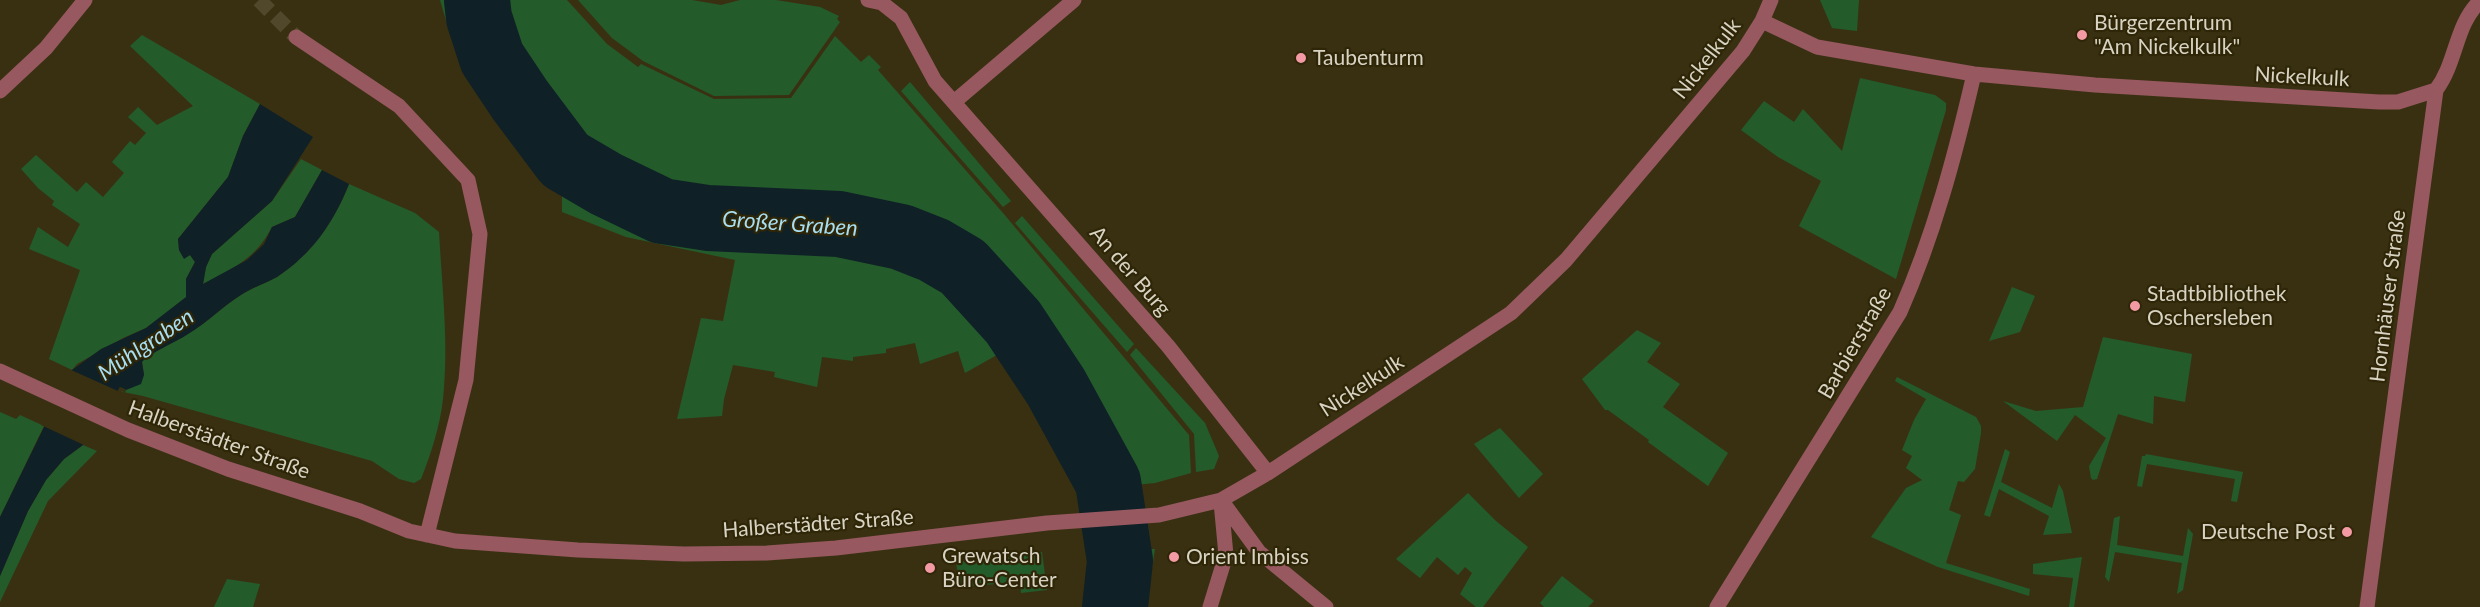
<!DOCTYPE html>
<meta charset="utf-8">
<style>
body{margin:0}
canvas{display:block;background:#393012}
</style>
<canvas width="2480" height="607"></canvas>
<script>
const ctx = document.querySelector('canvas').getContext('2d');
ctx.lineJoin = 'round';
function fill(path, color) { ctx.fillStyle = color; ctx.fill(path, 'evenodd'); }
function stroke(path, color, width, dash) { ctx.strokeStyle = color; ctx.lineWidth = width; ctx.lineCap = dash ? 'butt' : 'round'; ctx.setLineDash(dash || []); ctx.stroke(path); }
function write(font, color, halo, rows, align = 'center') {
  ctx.font = font + ' Lato,sans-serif'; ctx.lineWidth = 4.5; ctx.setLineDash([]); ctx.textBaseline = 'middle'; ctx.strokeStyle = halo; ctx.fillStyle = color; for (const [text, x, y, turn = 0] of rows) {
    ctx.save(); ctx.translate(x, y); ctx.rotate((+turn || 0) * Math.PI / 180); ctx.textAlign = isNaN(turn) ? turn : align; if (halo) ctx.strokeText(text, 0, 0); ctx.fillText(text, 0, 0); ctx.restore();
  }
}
fill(new Path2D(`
 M 440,0 L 460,0 L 461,19 L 468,43 L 485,76 L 562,175 L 601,197 L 641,184 L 579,150 L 547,116 L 519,71 L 501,33 L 494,0 L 567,0 L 607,44 L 638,67 L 641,64 L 714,99 L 791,98 L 835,36 L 861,62 L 869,55 L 881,67 L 878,70 L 1003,213 L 1189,435 L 1191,473 L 1155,483 L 1085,490 L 1063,441 L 1004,351 L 965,373 L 958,351 L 920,364 L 915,343 L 886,349 L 886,353 L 853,357 L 853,361 L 822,357 L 817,387 L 774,377 L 775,372 L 733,365 L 724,399 L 722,416 L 677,419 L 701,318 L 723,321 L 735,260 L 626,237 L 562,212 L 562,176 L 552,177 L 478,88 L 448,27 Z
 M 578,0 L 692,0 L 721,5 L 740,0 L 776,0 L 820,7 L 839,16 L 837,19 L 840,22 L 789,95 L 714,96 L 643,61 L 612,38 Z
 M 1820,0 L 1859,0 L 1857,31 L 1832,28 Z
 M 142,35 L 260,104 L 243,136 L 228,177 L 178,239 L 179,250 L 184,258 L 190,255 L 195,262 L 186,279 L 187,297 L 146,328 L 123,338 L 77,364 L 72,370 L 49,359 L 80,270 L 29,249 L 38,227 L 68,247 L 80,224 L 52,205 L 54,201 L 38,188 L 21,169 L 36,155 L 77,192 L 86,182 L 103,197 L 124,173 L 112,162 L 130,141 L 135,145 L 146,133 L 128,117 L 138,107 L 157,125 L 193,106 L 130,46 Z
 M 1860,78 L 1935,95 L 1946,103 L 1946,110 L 1896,279 L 1799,226 L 1821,181 L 1778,157 L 1741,130 L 1764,101 L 1794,122 L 1803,109 L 1842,151 Z
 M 910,82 L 1011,201 L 1003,207 L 901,91 Z
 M 301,159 L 322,170 L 295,217 L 272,227 C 256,258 233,269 203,284 L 206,267 L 212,254 L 272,201 Z
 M 349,184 L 415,213 L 439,232 C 442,287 449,344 443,399 C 440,426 431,454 421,479 L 414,483 L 399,479 L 372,461 L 143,396 L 118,391 L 144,375 L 142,362 C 149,353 176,342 188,334 C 208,322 224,305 244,293 C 254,287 266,283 277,277 C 312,254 334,222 349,184 Z
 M 1022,216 L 1134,344 L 1127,352 L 1015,223 Z
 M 2012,287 L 2035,296 L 2020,332 L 1989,341 Z
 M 1637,330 L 1661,343 L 1647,362 L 1680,384 L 1663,407 L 1728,453 L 1708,486 L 1648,442 L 1649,440 L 1608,410 L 1605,410 L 1582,379 Z
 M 2103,337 L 2192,354 L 2185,402 L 2154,396 L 2153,424 L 2118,414 L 2097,479 L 2093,480 L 2091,478 L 2089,466 L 2106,438 L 2075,415 L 2057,441 L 2003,401 L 2036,411 L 2083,407 Z
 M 1136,348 L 1205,423 L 1219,456 L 1214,469 L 1196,472 L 1194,434 L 1130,355 Z
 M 1897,377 L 1976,417 L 1981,426 L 1981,433 L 1975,469 L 1964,482 L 1958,481 L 1949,510 L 1961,515 L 1946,563 L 2030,589 L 2029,596 L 1938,567 L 1871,537 L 1906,488 L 1922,480 L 1906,468 L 1912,456 L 1902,450 L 1914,420 L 1926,399 L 1895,381 Z
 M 0,412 L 16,419 L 20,415 L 44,426 L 0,517 Z
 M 1500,428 L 1543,474 L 1519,498 L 1474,444 Z
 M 83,445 L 97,451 L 48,501 L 0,602 L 0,576 L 28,511 L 46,480 L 64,459 Z
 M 2005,449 L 2010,452 L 2001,482 L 2052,508 L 2059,484 L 2063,491 L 2072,533 L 2043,535 L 2049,516 L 1999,489 L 1990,517 L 1984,515 Z
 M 2146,454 L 2243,472 L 2237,502 L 2231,501 L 2235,479 L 2147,464 L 2142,487 L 2137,486 L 2142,456 L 2145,456 Z
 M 1468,493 L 1496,521 L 1528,547 L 1483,607 L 1476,607 L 1460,594 L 1472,573 L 1465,567 L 1458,575 L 1437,557 L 1420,578 L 1396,559 Z
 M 2120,516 L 2117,545 L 2183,556 L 2188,528 L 2193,534 L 2183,590 L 2177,594 L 2182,563 L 2115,552 L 2109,582 L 2105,577 L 2114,518 Z
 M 1137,549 L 1155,549 L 1146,607 L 1129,607 Z
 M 1042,552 L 1047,590 L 1021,593 L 1020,582 L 960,587 L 956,562 Z
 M 1108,552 L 1106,607 L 1088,607 L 1093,553 Z
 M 2082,557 L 2074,607 L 2069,607 L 2073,578 L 2033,574 L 2033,564 Z
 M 1562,576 L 1594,601 L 1588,607 L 1544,607 L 1540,603 Z
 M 227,579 L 260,584 L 253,607 L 214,607 Z`), '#235b2b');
fill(new Path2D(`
 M 460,0 L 494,0 L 501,33 L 519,71 L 547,116 L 579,150 L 641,183 L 635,198 L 601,197 L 562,175 L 485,76 L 468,44 L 461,19 Z
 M 260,104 L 313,137 L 272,201 L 212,254 L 206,267 L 203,284 L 247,260 L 264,244 L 272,227 L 295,217 L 322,170 L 349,184 C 334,222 312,254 277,277 C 266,283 254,287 244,293 C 224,305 208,322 188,334 C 176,342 149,353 142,362 L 144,375 L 141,384 L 126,390 L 120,387 L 83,445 L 64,459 L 46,480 L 28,511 L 0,576 L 0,517 L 72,370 L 101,349 L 146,328 L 186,297 L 186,279 L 195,262 L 190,255 L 184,259 L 179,250 L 178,239 L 228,177 L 243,136 Z
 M 1137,549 L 1129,607 L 1106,607 L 1108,552 Z`), '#0f2026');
fill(new Path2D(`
 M 69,369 L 118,391 L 120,387 L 126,390 L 125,393 L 122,391 L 86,446 L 41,425 Z`), '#393012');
stroke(new Path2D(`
 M 477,0 L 479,18 L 492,58 L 520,100 L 565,160 L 606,184 L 662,211 L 708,218 L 839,224 L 901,237 L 934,250 L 963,267 L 1013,322 L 1056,387 L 1108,482 L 1120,561 L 1115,607`), '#0f2026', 66);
stroke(new Path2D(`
 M 259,0 L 296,37`), '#51482c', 15, [15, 8]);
stroke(new Path2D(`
 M 868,0 L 882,3 L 901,18 L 935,81 L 1168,346 L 1268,473
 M 1762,21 L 1817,47 L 1974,74 L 2095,85 L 2379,102 L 2398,102 L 2436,90
 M 296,37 L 399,106 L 468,180 L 480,234 L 466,380 L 427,535
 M 0,91 L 46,48 L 85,0
 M 954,102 L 1074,0
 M 0,371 L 128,430 L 228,469 L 360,511 L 409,531 L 455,541 L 578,550 L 684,554 L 767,553 L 836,548 L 1047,523 L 1159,515 L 1221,500 L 1268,473 L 1511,313 L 1566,260 L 1743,51 L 1762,21 L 1771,0
 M 1221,500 L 1259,552 L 1326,607
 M 1210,607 L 1226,555 L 1221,502
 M 1717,607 L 1900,312 C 1934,235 1955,156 1974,74
 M 2367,607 L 2436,90 C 2457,62 2455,25 2480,1`), '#975860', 15);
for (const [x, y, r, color] of [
 [2082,35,6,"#f49aa4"],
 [1301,58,6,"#f49aa4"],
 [2135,306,6,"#f49aa4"],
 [2347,532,6,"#f49aa4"],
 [1174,557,6,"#f49aa4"],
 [930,568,6,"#f49aa4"]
]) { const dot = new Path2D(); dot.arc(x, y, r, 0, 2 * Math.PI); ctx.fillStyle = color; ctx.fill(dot); stroke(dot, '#2f2608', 2); }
write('21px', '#d8d3c2', '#2f2608', [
 ["Bürgerzentrum",2094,23],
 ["\"Am Nickelkulk\"",2094,47],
 ["Taubenturm",1313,58],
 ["Stadtbibliothek",2147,294],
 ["Oschersleben",2147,318],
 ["Deutsche Post",2335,532,"right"],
 ["Grewatsch",942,556],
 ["Büro-Center",942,580],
 ["Orient Imbiss",1186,557]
], 'left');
write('21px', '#d8d3c2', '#2f2608', [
 ["Nickelkulk",1707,59,-52],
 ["Nickelkulk",2302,77,3],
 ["An der Burg",1130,271,49],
 ["Hornhäuser Straße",2388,296,-83],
 ["Barbierstraße",1855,343,-60],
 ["Nickelkulk",1362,386,-33],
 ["Halberstädter Straße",219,440,20],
 ["Halberstädter Straße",818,524,-4]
]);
write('italic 22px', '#a7def1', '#2f2608', [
 ["Großer Graben",790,224,4],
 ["Mühlgraben",146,345,-34]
]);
</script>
